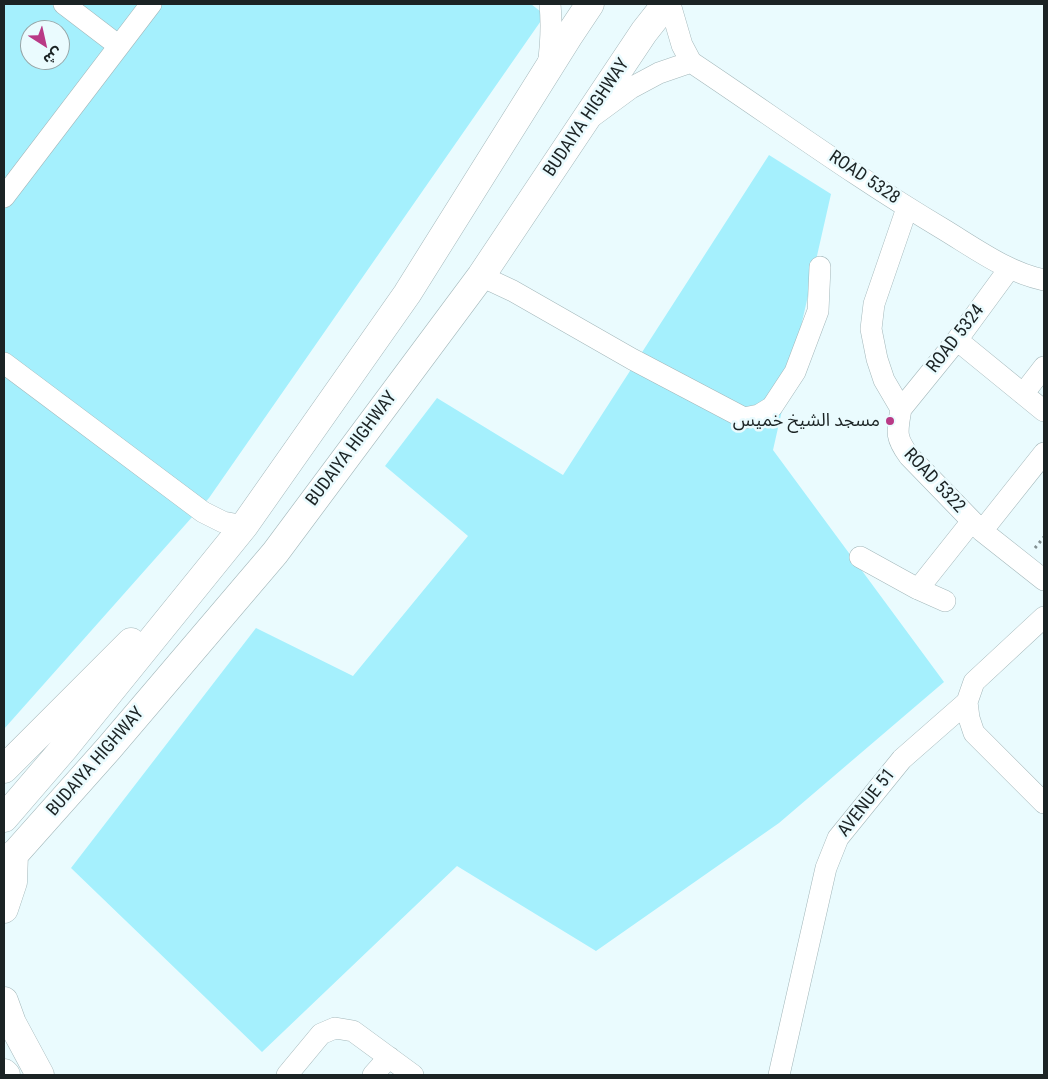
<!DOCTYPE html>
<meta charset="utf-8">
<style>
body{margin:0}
#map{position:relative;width:1048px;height:1079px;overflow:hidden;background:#eafbfe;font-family:"Roboto Condensed","Noto Sans Arabic",sans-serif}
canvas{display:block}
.frame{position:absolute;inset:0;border:5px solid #1b2324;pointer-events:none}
.north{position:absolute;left:20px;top:20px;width:50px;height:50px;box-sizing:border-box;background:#eafbfe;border:1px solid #97a5a7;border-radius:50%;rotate:145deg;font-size:14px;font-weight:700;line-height:20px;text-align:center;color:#1b2324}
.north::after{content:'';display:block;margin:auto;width:18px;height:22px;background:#b93a86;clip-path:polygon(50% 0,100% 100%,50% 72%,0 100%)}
</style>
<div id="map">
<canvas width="1048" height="1079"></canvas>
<div class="frame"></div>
<div class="north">ش</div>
</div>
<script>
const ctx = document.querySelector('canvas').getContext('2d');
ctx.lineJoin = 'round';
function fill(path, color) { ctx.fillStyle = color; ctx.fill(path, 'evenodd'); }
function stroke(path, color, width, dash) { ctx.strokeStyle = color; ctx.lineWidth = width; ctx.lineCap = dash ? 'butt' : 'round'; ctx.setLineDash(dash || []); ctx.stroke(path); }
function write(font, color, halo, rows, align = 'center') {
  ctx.font = font + ' "Roboto Condensed","Noto Sans Arabic",sans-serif'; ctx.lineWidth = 5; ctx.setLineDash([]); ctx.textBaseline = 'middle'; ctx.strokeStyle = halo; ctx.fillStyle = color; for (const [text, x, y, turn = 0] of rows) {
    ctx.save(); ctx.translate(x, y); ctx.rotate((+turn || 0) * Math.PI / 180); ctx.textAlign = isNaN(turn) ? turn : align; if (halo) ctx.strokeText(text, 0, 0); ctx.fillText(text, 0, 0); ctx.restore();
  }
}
fill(new Path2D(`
 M 4,4 L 531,4 L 545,15 L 209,498 L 4,729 ZM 30,30 L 60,30 L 60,60 L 30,60 Z
 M 769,155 L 831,194 L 773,450 L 944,682 L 779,823 L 596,951 L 457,866 L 262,1052 L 71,868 L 256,628 L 353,676 L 468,536 L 385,466 L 437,398 L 563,475 Z`), '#a5f0fd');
const minor = new Path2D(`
 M 64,4 L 119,46
 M 670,4 L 682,45 L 691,62 C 775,118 857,178 943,229 C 976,249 1007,272 1044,280
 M 548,66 C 551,45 552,25 550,4
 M 593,116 L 631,88 L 659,73 L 691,62
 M 4,197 L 151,4
 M 907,208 L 874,304 L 871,329 L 877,359 L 884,380 L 901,409 C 897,432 895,437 909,456 L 972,521 L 982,531 L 1044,580
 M 481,276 L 513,291 L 632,359 L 744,418 L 759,415 L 772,407 L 795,372 L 818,311 L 820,267
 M 957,340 L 1044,411
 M 4,363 L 203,512 L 223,522 L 244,526
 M 1023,394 L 1044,367
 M 901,409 L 957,340 L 1009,269
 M 982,531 L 1044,453
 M 860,557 L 918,589 L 945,601
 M 918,589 L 972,521
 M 967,702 L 969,718 L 974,733 L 1044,803
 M 287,1075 L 321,1034 L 335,1028 L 353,1031 L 413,1075
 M 373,1075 L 389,1057
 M 779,1075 L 826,868 L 838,838 L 902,759 L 967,702 L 974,682 L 1044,617`);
const major = new Path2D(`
 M 4,769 L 131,642
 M 4,818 L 66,746 L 244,526 L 407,294 L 568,37 L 590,4
 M 4,866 L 109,748 L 275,553 L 481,276 L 644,32 L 666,4
 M 4,909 L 13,882 L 14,854
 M 4,1001 L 12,1023 L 40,1075
 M 4,1073 L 6,1075`);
stroke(minor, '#a3b7ba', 22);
stroke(major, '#a3b7ba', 29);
stroke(new Path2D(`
 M 1035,548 L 1044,537`), '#839092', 3, [2.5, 4]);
stroke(minor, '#fff', 21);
stroke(major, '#fff', 28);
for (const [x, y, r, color] of [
 [890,421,5,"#b93a86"]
]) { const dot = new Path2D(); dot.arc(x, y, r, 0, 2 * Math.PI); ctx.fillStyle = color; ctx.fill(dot); stroke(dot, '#eafbfe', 2); }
write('18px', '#1b2324', '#eafbfe', [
 ["BUDAIYA HIGHWAY",587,118,-56],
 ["ROAD 5328",864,178,34],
 ["ROAD 5324",956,339,-52],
 ["BUDAIYA HIGHWAY",352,449,-53],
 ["ROAD 5322",934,481,47],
 ["BUDAIYA HIGHWAY",96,762,-49],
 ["AVENUE 51",867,803,-52]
]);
write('18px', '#1b2324', '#eafbfe', [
 ["مسجد الشيخ خميس",880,421]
], 'right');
</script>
